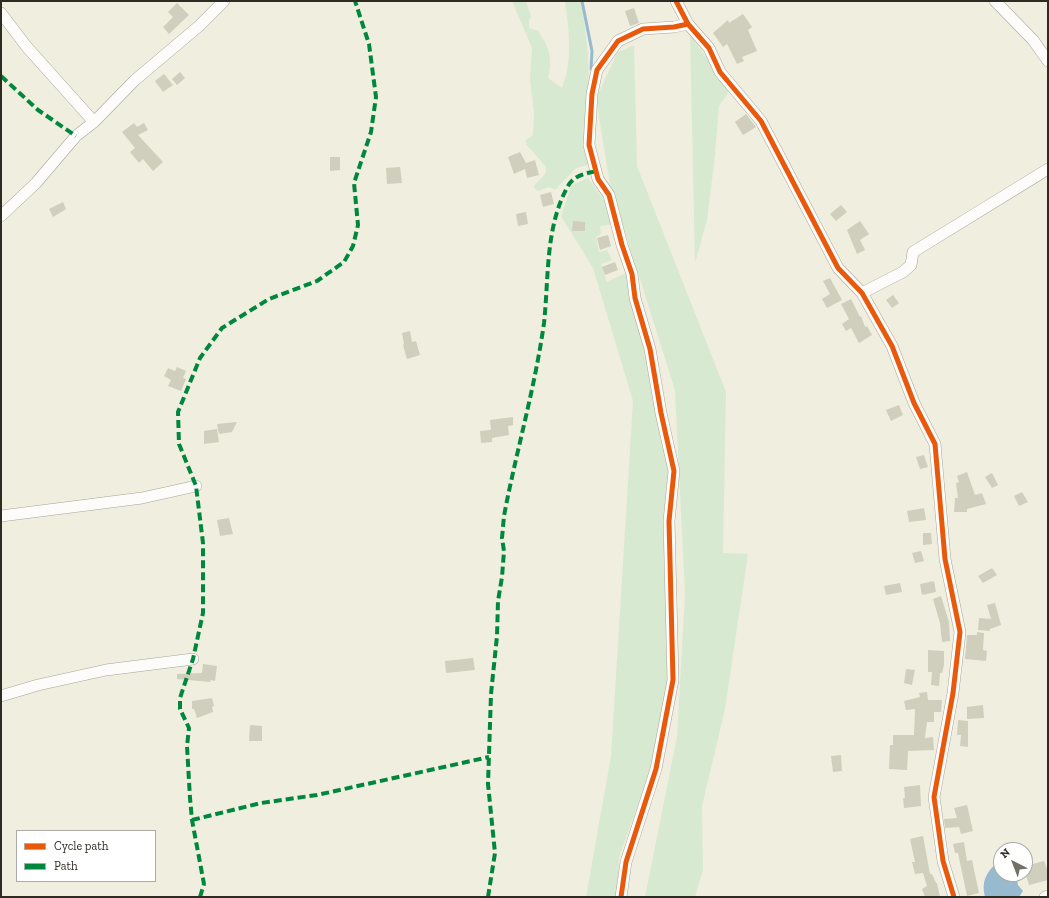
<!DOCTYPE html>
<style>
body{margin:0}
#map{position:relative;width:1049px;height:898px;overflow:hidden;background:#f0eedf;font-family:"Zilla Slab",serif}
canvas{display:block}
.frame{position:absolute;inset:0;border:2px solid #2e2c22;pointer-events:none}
.legend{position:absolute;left:16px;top:830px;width:140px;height:52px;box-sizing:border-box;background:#fff;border:1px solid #ababa7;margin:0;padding:5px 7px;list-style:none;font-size:12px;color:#2e2c22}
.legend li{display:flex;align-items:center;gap:8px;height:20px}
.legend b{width:20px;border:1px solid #ababa7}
.north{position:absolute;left:993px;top:842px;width:40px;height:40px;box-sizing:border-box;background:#fff;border:1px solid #ababa7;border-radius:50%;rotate:318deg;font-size:11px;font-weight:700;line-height:16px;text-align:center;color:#2e2c22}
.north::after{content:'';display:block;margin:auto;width:14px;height:18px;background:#727064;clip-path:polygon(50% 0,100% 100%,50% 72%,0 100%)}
</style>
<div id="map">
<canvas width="1049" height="898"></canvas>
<div class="frame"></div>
<ul class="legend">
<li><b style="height:5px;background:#e8590c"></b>Cycle path</li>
<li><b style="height:5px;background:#00873e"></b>Path</li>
</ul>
<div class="north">N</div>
</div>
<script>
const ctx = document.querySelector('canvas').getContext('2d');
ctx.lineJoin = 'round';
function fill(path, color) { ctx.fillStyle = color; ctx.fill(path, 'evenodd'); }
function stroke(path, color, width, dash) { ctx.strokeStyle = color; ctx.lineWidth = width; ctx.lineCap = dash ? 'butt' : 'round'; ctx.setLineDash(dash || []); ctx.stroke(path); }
fill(new Path2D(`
 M 512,1 L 526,1 L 531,17 L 529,20 L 529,28 L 538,31 C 549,46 553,59 548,78 L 562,88 C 573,59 569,31 565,1 L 582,1 L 588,55 L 591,164 L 576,168 L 555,190 L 549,187 L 538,191 L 535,189 L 534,186 L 545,174 L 546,167 L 526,144 L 526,140 L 533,135 L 534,114 L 530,79 L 532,48 Z
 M 690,35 L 730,90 L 719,106 L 715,155 L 707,220 L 695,263 Z
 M 634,45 L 637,166 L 726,392 L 723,553 L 748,554 L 725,709 L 702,806 L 703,870 L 695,897 L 645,897 L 677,737 L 685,594 L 675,390 L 610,184 L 596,99 L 617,53 Z
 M 588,178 L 609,207 L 613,224 L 600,226 L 601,234 L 596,237 L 599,252 L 607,250 L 612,260 L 601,264 L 607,282 L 628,272 L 670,468 L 663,521 L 669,681 L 651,769 L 619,857 L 617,897 L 586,897 L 611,756 L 633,401 L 593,268 L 561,216 L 571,186 Z`), '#d8e9d1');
fill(new Path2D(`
 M 998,862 L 1001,862 L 1001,874 L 1016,874 L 1018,885 L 1023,891 L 1019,897 L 985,897 C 981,882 986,872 998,862 Z`), '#97bacf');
stroke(new Path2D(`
 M 582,1 L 592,51 L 591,69`), '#97bacf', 3);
fill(new Path2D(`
 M 177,3 L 189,15 L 169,34 L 163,27 L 173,17 L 168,12 Z
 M 634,8 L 639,23 L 630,26 L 625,11 Z
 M 743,14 L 752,27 L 748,30 L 757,51 L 742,57 L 744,61 L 737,64 L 727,44 L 723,47 L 713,33 L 728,20 L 729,23 Z
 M 180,72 L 185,78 L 177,85 L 172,79 Z
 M 164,74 L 173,85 L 163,92 L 155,81 Z
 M 746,114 L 756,127 L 743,135 L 735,122 Z
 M 134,123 L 137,127 L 144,123 L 148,130 L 138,135 L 163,162 L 153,171 L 143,159 L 139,163 L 130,152 L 135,148 L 122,132 Z
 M 520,152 L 526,163 L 535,160 L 539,175 L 527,178 L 525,169 L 514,174 L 508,157 Z
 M 330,157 L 340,157 L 340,170 L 330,171 Z
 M 400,167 L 402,183 L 387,184 L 386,168 Z
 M 551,192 L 554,204 L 543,207 L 540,195 Z
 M 63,202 L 66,209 L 53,217 L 49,209 Z
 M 841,205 L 847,212 L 836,221 L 830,214 Z
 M 526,212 L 528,224 L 518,226 L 516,214 Z
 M 573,221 L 585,222 L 585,231 L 572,231 Z
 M 860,221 L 869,234 L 860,240 L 865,250 L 857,254 L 847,230 Z
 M 608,235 L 611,246 L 600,250 L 597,238 Z
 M 615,262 L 618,270 L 605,275 L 602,267 Z
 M 830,278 L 842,300 L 827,308 L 822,299 L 830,294 L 823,281 Z
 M 893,295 L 899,303 L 892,308 L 886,300 Z
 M 851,299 L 860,317 L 861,316 L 865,327 L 867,326 L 872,335 L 859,343 L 851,328 L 846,331 L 842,324 L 849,319 L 841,304 Z
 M 410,331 L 412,342 L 416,341 L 420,355 L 407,359 L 403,345 L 404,344 L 402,333 Z
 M 177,367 L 186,371 L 183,378 L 186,379 L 181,391 L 168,386 L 171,380 L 164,376 L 168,368 L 175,371 Z
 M 899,405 L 903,415 L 891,421 L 886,410 Z
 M 513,417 L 513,425 L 508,426 L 509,435 L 492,438 L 492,442 L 481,443 L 480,431 L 491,430 L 490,420 Z
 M 237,422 L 232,432 L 219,434 L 217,424 Z
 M 217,429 L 219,442 L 204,444 L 204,431 Z
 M 924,455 L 928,467 L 920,469 L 916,457 Z
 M 967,472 L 975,495 L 982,493 L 986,504 L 967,509 L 967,512 L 954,512 L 955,498 L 958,498 L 956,483 L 959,482 L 957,476 Z
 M 992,473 L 998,485 L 992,488 L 985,477 Z
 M 1022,492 L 1028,502 L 1019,506 L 1014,496 Z
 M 924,508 L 926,520 L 909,522 L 907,511 Z
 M 229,518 L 233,534 L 220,536 L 217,520 Z
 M 923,533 L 931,533 L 932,544 L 923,545 Z
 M 921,551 L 924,561 L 915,563 L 912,553 Z
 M 992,568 L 997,575 L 983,583 L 978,576 Z
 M 934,581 L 936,592 L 922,595 L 920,584 Z
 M 900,583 L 902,592 L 886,595 L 884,586 Z
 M 941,596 L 949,622 L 950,641 L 942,642 L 940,623 L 933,599 Z
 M 995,603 L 1001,625 L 990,629 L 990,631 L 978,630 L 979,618 L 991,619 L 987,605 Z
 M 977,632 L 984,633 L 983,650 L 987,651 L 986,661 L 965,659 L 967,635 L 977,635 Z
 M 928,650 L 944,651 L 944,665 L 942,673 L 940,673 L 939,686 L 931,685 L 932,672 L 928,672 Z
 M 473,658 L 475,670 L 446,673 L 445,661 Z
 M 203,664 L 217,666 L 215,681 L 211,680 L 210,682 L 177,679 L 177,674 L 202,673 Z
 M 906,669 L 915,670 L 912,685 L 904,683 Z
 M 927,692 L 928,700 L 942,700 L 941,712 L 934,712 L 934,722 L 927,722 L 925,738 L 933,737 L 934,750 L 908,751 L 907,770 L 889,769 L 890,745 L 893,745 L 893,735 L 914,735 L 915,709 L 906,710 L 904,701 L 920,697 L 919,693 Z
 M 212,698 L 214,706 L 212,707 L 213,712 L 197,718 L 194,709 L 192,709 L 192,701 Z
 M 983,705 L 984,718 L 967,719 L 967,707 Z
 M 958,720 L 968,721 L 968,747 L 960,746 L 961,735 L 957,735 Z
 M 250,725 L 262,726 L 262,741 L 249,741 Z
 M 841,755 L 842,771 L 833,772 L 831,756 Z
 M 920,785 L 921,806 L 904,808 L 903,798 L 905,798 L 904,787 Z
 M 967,805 L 973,831 L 961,834 L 959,827 L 945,828 L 944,819 L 957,818 L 954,808 Z
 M 923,836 L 930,874 L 932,874 L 936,883 L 937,883 L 940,897 L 925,897 L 922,889 L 927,886 L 923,873 L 915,874 L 912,862 L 915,862 L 910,839 Z
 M 964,842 L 967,861 L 972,860 L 979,893 L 967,896 L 958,853 L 955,853 L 953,844 Z
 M 1044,861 L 1048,872 L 1048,880 L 1029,885 L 1026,875 L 1025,875 L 1025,866 Z`), '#d0cebc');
const minor = new Path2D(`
 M 676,1 L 688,24 L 709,48 L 720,72 L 761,121 L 838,268 L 862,293 L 892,346 L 914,403 L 935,444 L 945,559 L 960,632 L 953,693 L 934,797 L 943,861 L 954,897
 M 995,1 L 1033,40 L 1048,61
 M 1,13 L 26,46 L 94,122
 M 1,216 L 36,183 L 76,136 L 94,122 L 135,80 L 199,26 L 224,1
 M 862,293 L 903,272 L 911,265 L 913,252 L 1048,169
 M 1,516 L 142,498 L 196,486
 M 1,696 L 38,685 L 106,670 L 193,659
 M 621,897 L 626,862 L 656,769 L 673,680 L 669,521 L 674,471 L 661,413 L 650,349 L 635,298 L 632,274 L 622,245 L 609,195 L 598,179 L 589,145 L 592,94 L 597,70 L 618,41 L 643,29 L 674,27 L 688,24
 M 1045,897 L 1048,896`);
stroke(minor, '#a6a499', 12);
stroke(minor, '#fdfcfa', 11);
stroke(new Path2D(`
 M 1,76 L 38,110 L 76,136
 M 192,820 L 261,803 L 317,795 L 489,757
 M 200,897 L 204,884 L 192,820 L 190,798 L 187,746 L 189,728 L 180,709 L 180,698 L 193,659 L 203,613 L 203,543 L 196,486 L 179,444 L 178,412 L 200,358 L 222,328 L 269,299 L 317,281 L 344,262 L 353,246 L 358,225 L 354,183 L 371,132 L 376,97 L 369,44 L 355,1
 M 488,897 L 495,853 L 488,784 L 491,694 L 497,636 L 498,601 L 502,577 L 504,551 L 502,538 L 504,516 C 516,452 535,388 544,323 C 549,277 545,227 568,186 C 574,175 585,174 596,171`), '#00873e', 4, [8, 4]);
stroke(new Path2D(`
 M 676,1 L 688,24 L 709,48 L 720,72 L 761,121 L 838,268 L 862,293 L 892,346 L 914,403 L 935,444 L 945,559 L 960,632 L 953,693 L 934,797 L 943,861 L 954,897
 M 621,897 L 626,862 L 656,769 L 673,680 L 669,521 L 674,471 L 661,413 L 650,349 L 635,298 L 632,274 L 622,245 L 609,195 L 598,179 L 589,145 L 592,94 L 597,70 L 618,41 L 643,29 L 674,27 L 688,24`), '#e8590c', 5);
</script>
